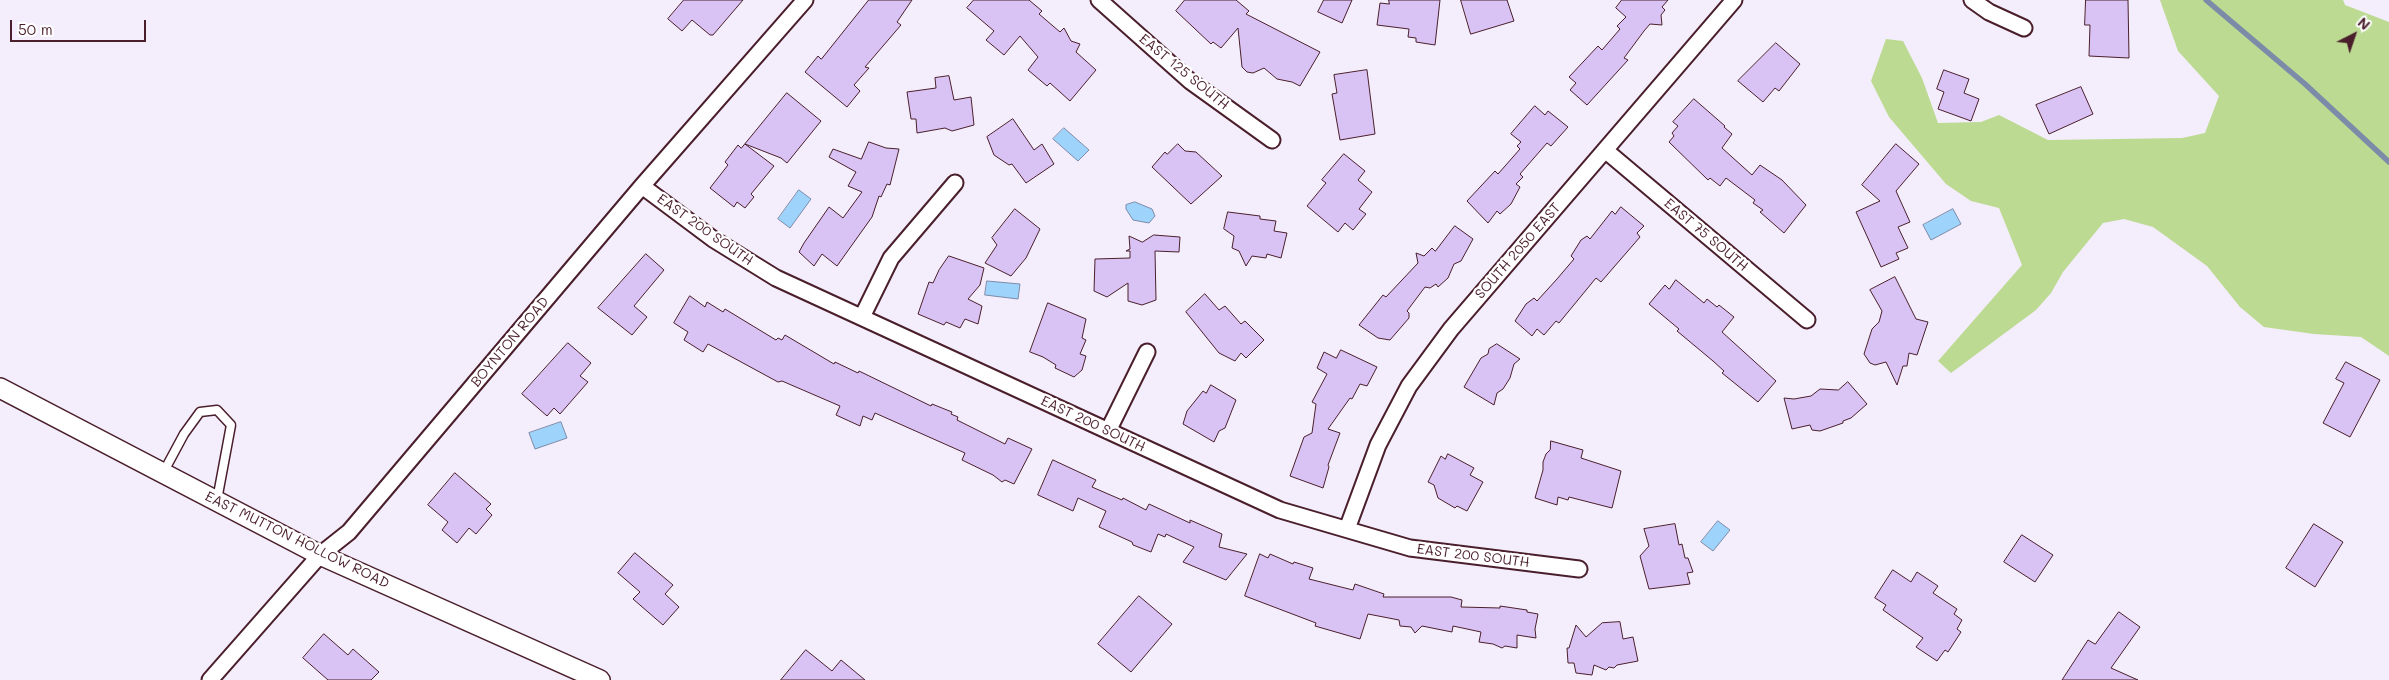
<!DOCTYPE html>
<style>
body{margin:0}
#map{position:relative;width:2389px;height:680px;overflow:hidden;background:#f4edfc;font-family:Mali,sans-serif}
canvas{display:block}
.north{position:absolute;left:2329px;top:10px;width:50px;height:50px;-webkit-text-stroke:4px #fff;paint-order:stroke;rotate:41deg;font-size:14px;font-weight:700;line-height:20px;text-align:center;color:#4a1f2b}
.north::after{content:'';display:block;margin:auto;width:18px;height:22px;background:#4a1f2b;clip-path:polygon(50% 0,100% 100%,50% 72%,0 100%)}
.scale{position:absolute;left:10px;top:20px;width:136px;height:22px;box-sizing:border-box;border:2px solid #4a1f2b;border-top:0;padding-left:6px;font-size:15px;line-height:18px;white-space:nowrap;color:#4a1f2b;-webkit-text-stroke:4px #fff;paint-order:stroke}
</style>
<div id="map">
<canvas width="2389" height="680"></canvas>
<div class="north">N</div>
<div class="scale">50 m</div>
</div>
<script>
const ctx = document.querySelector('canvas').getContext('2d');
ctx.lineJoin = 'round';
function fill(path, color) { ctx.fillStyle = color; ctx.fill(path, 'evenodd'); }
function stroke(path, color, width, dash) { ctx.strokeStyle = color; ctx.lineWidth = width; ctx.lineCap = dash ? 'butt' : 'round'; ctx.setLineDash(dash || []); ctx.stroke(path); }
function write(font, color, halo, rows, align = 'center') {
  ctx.font = font + ' Mali,sans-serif'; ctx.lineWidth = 4.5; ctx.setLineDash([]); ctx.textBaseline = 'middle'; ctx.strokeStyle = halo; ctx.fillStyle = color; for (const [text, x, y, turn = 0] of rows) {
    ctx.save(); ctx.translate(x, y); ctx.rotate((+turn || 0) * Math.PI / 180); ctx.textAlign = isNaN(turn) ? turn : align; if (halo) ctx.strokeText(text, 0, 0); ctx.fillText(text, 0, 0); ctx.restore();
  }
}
fill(new Path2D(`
 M 2160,0 L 2343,0 L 2345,5 L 2389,22 L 2389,356 L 2361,337 L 2314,334 L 2264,327 L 2240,307 L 2207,266 L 2153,227 L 2124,219 L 2103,223 L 2063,272 L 2051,293 L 2036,310 L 1951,373 L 1938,361 L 2022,265 L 1999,208 L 1971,201 L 1946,184 L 1889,117 L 1871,81 L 1886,39 L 1903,41 L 1922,78 L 1938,123 L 1981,122 L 1999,115 L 2048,140 L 2182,138 L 2205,133 L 2219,96 L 2178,51 Z`), '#bcda92');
const water = new Path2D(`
 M 1064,128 L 1089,150 L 1078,161 L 1053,139 Z
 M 799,190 L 811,199 L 790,228 L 778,219 Z
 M 1135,202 L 1152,209 L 1155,216 L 1149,223 L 1133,220 L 1126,209 L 1126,205 Z
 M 1953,209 L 1961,224 L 1931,240 L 1923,225 Z
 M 987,281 L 1020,284 L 1018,299 L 985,295 Z
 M 561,422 L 567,438 L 535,449 L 529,433 Z
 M 1718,521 L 1730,530 L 1713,551 L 1701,542 Z`);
fill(water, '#9ed3fc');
stroke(water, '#7c8ba8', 1);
stroke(new Path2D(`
 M 2206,0 L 2305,84 L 2389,162`), '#7c8ba8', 5.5);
const building = new Path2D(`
 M 684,0 L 743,0 L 713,35 L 710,35 L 692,20 L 682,31 L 668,19 Z
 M 869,0 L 912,0 L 897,22 L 901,25 L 865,67 L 869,68 L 854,85 L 860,91 L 847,107 L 805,72 L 818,56 L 821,59 Z
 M 974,0 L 1029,0 L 1042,11 L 1039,14 L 1060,32 L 1064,28 L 1071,41 L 1080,44 L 1076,52 L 1096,70 L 1070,101 L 1050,83 L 1047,86 L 1028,70 L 1038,57 L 1020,36 L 1004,55 L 986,40 L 994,31 L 967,8 Z
 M 1185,0 L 1236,0 L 1249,11 L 1246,14 L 1320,52 L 1300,86 L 1292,82 L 1277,79 L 1264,68 L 1253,73 L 1247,72 L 1242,67 L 1238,28 L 1221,48 L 1213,42 L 1211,44 L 1176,11 Z
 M 1324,0 L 1352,0 L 1342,23 L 1318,12 Z
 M 1389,0 L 1440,0 L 1435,45 L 1416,42 L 1416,38 L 1408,37 L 1409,29 L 1377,25 L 1380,3 L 1389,4 Z
 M 1461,0 L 1507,0 L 1514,21 L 1471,34 Z
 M 1622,0 L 1668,0 L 1662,7 L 1665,10 L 1661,15 L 1662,25 L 1650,24 L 1644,31 L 1624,58 L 1628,60 L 1587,105 L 1570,90 L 1576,83 L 1569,77 L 1598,46 L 1602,50 L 1620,29 L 1617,26 L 1626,17 L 1616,8 Z
 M 2086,0 L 2128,0 L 2129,58 L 2089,56 L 2090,25 L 2085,25 Z
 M 1776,43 L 1800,64 L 1779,91 L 1775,88 L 1763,102 L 1738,81 Z
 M 1367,70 L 1375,134 L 1340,140 L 1332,94 L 1337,93 L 1334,75 Z
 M 1944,70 L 1969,79 L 1964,93 L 1979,99 L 1971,121 L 1938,109 L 1944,92 L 1937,89 Z
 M 949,76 L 954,100 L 971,97 L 974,125 L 952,131 L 945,128 L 917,133 L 916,119 L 911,119 L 907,92 L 936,88 L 935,78 Z
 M 2081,87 L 2093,114 L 2049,134 L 2036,105 Z
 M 787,93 L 821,121 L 787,163 L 781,158 L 745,144 L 774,166 L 751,194 L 754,197 L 745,208 L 737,202 L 734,207 L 710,188 L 728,165 L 725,162 L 738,145 L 741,148 Z
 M 1694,99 L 1725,126 L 1724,127 L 1732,134 L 1722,148 L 1752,175 L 1760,165 L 1782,180 L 1806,205 L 1784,233 L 1760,212 L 1763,210 L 1753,203 L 1755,200 L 1726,178 L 1720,186 L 1710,178 L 1708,180 L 1669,142 L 1674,136 L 1672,133 L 1678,126 L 1673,122 Z
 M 1535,106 L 1545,115 L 1548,111 L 1568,127 L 1551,146 L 1547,143 L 1520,174 L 1523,177 L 1516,184 L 1520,187 L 1511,204 L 1500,214 L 1497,211 L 1488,223 L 1467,201 L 1495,171 L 1498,174 L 1520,149 L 1517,146 L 1521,142 L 1511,134 Z
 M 1013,119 L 1034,150 L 1042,144 L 1054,164 L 1026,183 L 1012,164 L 1009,165 L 994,155 L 987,137 Z
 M 869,142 L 886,148 L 899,149 L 890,185 L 887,184 L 881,197 L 879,196 L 872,217 L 837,266 L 822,254 L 814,266 L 799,252 L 804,243 L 829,207 L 843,218 L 862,192 L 848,186 L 856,172 L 829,157 L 833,149 L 861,159 Z
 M 1178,144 L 1185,151 L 1196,152 L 1222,176 L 1191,204 L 1152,167 L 1165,152 L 1167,154 Z
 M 1896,144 L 1919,164 L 1896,191 L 1910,222 L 1898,227 L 1908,248 L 1896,253 L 1899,259 L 1881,267 L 1856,212 L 1880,201 L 1862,185 Z
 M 1344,154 L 1365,171 L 1358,180 L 1372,192 L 1359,209 L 1366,214 L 1353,230 L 1345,223 L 1338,232 L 1307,206 L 1326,183 L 1322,180 Z
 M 1621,207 L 1644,226 L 1637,233 L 1640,237 L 1601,282 L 1596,278 L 1559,323 L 1556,321 L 1544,335 L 1537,329 L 1532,336 L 1515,321 L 1526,304 L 1534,298 L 1537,301 L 1557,279 L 1574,259 L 1571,256 L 1581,240 L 1587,236 L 1590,239 L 1612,211 L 1615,214 Z
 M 1015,209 L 1040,229 L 1026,258 L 1011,276 L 985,263 L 997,245 L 992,238 Z
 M 1228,212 L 1260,216 L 1260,219 L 1276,221 L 1274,231 L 1287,233 L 1281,258 L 1267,254 L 1266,258 L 1252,256 L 1246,266 L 1239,251 L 1232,248 L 1234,236 L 1224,229 Z
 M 1455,226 L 1473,239 L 1461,261 L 1454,264 L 1448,278 L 1438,287 L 1436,284 L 1430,288 L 1425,287 L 1407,311 L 1409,313 L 1409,318 L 1390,340 L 1378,338 L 1359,325 L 1383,295 L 1386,297 L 1418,263 L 1416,253 L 1424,256 L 1432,248 L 1435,251 Z
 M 1154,235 L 1180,237 L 1179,252 L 1155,251 L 1156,300 L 1142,305 L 1128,301 L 1128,283 L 1107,297 L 1094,291 L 1095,259 L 1130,258 L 1130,251 L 1126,251 L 1130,249 L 1129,236 L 1142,242 Z
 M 646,254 L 664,270 L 634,306 L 647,317 L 632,335 L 598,308 Z
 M 949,256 L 984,268 L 980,285 L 968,299 L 982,306 L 978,324 L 965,319 L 960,328 L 946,322 L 944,325 L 918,314 L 929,282 L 933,283 L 939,270 Z
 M 1895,277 L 1916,319 L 1928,322 L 1917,355 L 1909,353 L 1907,366 L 1903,366 L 1897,385 L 1886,362 L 1875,365 L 1870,363 L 1864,354 L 1872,329 L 1879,322 L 1882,311 L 1870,290 Z
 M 1676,280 L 1704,303 L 1707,299 L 1717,307 L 1719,305 L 1734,317 L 1722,332 L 1776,381 L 1758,402 L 1722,373 L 1724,371 L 1713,361 L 1677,331 L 1679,329 L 1649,304 L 1665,285 L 1669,289 Z
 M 1205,294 L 1219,310 L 1225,306 L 1241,324 L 1245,321 L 1264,340 L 1246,358 L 1241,353 L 1235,361 L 1219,353 L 1186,312 Z
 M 690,296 L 705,307 L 707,302 L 723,312 L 725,309 L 776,340 L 778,338 L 782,340 L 785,335 L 834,364 L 835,362 L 858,373 L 859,371 L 931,406 L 932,404 L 952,412 L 951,414 L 958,417 L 957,420 L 1005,444 L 1008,438 L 1032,449 L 1014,484 L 1005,480 L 1002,482 L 993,475 L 962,460 L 965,453 L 875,413 L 872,420 L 863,416 L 860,426 L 836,415 L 840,406 L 782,381 L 778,382 L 708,344 L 703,352 L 684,340 L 688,332 L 674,323 Z
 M 1048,303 L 1086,319 L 1082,338 L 1086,340 L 1080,354 L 1086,356 L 1082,370 L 1074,377 L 1055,368 L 1056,365 L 1043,357 L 1030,352 Z
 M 568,343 L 591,363 L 580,376 L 588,382 L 560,414 L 554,408 L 547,416 L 522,394 Z
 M 1497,344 L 1520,359 L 1514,364 L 1510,378 L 1503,389 L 1497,393 L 1494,405 L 1464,387 L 1481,358 L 1488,354 L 1489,349 Z
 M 1341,350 L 1377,367 L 1367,386 L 1360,384 L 1352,399 L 1350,398 L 1328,429 L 1340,433 L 1328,465 L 1329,467 L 1323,488 L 1290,476 L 1304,437 L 1312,433 L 1316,404 L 1312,402 L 1327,374 L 1317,368 L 1324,352 L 1336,358 Z
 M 2346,362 L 2380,380 L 2350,437 L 2323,423 L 2344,383 L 2336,379 Z
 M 1848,382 L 1867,404 L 1851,418 L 1843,421 L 1843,423 L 1820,431 L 1812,430 L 1810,425 L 1792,429 L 1784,398 L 1794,399 L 1811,396 L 1820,389 L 1838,390 Z
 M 1211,385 L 1236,400 L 1225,428 L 1219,431 L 1214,442 L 1183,424 L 1187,411 L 1203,391 L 1206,393 Z
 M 1551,441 L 1583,450 L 1581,458 L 1621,471 L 1612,508 L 1569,497 L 1568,500 L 1558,497 L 1557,505 L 1535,498 L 1543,470 L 1543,462 L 1546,454 L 1550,450 Z
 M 1448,454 L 1474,468 L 1470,475 L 1483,482 L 1467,511 L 1457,506 L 1455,508 L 1438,498 L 1434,485 L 1428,482 L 1441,456 L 1445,459 Z
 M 1053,460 L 1096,480 L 1092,487 L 1122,500 L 1123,498 L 1146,510 L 1149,504 L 1190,523 L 1190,520 L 1222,534 L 1219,547 L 1247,554 L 1226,580 L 1183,562 L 1194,547 L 1166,534 L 1165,537 L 1158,534 L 1151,552 L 1133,545 L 1132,542 L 1099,527 L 1106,511 L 1078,498 L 1073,511 L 1038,495 Z
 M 455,473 L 491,504 L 486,509 L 492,515 L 476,534 L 469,528 L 457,543 L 442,530 L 448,522 L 428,505 Z
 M 1675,524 L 1679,545 L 1682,544 L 1685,558 L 1688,558 L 1693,572 L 1687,573 L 1690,584 L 1649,589 L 1640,556 L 1649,546 L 1644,529 Z
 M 2314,524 L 2343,542 L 2315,587 L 2286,568 Z
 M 2022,535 L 2053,555 L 2035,582 L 2004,562 Z
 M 635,553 L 673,585 L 665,594 L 679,607 L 663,625 L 633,599 L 640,592 L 618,573 Z
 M 1260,554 L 1268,558 L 1270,554 L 1293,564 L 1294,562 L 1313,568 L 1309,579 L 1353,590 L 1355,584 L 1384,594 L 1383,597 L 1451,597 L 1462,600 L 1461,607 L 1500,608 L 1500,606 L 1527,610 L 1527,612 L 1538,614 L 1535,629 L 1536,638 L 1517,635 L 1517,648 L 1505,646 L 1502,648 L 1493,644 L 1479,642 L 1481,632 L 1453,626 L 1452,632 L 1422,626 L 1415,633 L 1411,627 L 1400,626 L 1399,620 L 1368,614 L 1360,639 L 1315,626 L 1316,623 L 1245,596 Z
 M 1893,570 L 1911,582 L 1917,572 L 1938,586 L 1933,593 L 1957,609 L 1954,614 L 1962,620 L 1957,629 L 1961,632 L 1948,652 L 1945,650 L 1937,661 L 1916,647 L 1923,638 L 1883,610 L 1886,605 L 1875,598 Z
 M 1139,596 L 1172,624 L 1131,672 L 1098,644 Z
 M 2119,612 L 2140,627 L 2111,668 L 2138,680 L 2062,680 L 2088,640 L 2095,644 Z
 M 1620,622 L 1623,639 L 1633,637 L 1638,661 L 1617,665 L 1614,668 L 1609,667 L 1606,670 L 1594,665 L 1592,675 L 1576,673 L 1574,663 L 1568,663 L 1567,648 L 1569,648 L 1576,625 L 1586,637 L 1602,623 Z
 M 324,634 L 348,655 L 353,649 L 379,672 L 371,680 L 328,680 L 303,658 Z
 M 806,650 L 832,671 L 841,660 L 865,680 L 781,680 Z`);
fill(building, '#d9c3f4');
stroke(building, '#4a1f2b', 1);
const service = new Path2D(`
 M 163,473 L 184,434 L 200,412 L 217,410 L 231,425 L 217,500`);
const minor = new Path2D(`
 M 1099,0 L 1190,81 L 1272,140
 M 1972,0 L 1989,12 L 2024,28
 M 1605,150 L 1807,320
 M 642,186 L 713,239 L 776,278 L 1280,510 L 1410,548 L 1579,569
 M 862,317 L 891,258 L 955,183
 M 1108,431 L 1147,352
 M 1347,529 L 1378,445 L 1409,386 L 1451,329 L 1734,0
 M 210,680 L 320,555 L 349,532 L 642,186 L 805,0`);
const tertiary = new Path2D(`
 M 0,388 L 320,555 L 600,680`);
stroke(service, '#4a1f2b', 11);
stroke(minor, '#4a1f2b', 19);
stroke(tertiary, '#4a1f2b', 22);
stroke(service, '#fff', 8);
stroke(minor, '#fff', 15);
stroke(tertiary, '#fff', 19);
write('14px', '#4a1f2b', '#fff', [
 ["EAST 125 SOUTH",1184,72,39],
 ["EAST 200 SOUTH",705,230,35],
 ["EAST 75 SOUTH",1706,235,40],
 ["SOUTH 2050 EAST",1518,251,-49],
 ["BOYNTON ROAD",510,342,-50],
 ["EAST 200 SOUTH",1093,424,25],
 ["EAST MUTTON HOLLOW ROAD",297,540,26],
 ["EAST 200 SOUTH",1473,556,7]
]);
</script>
